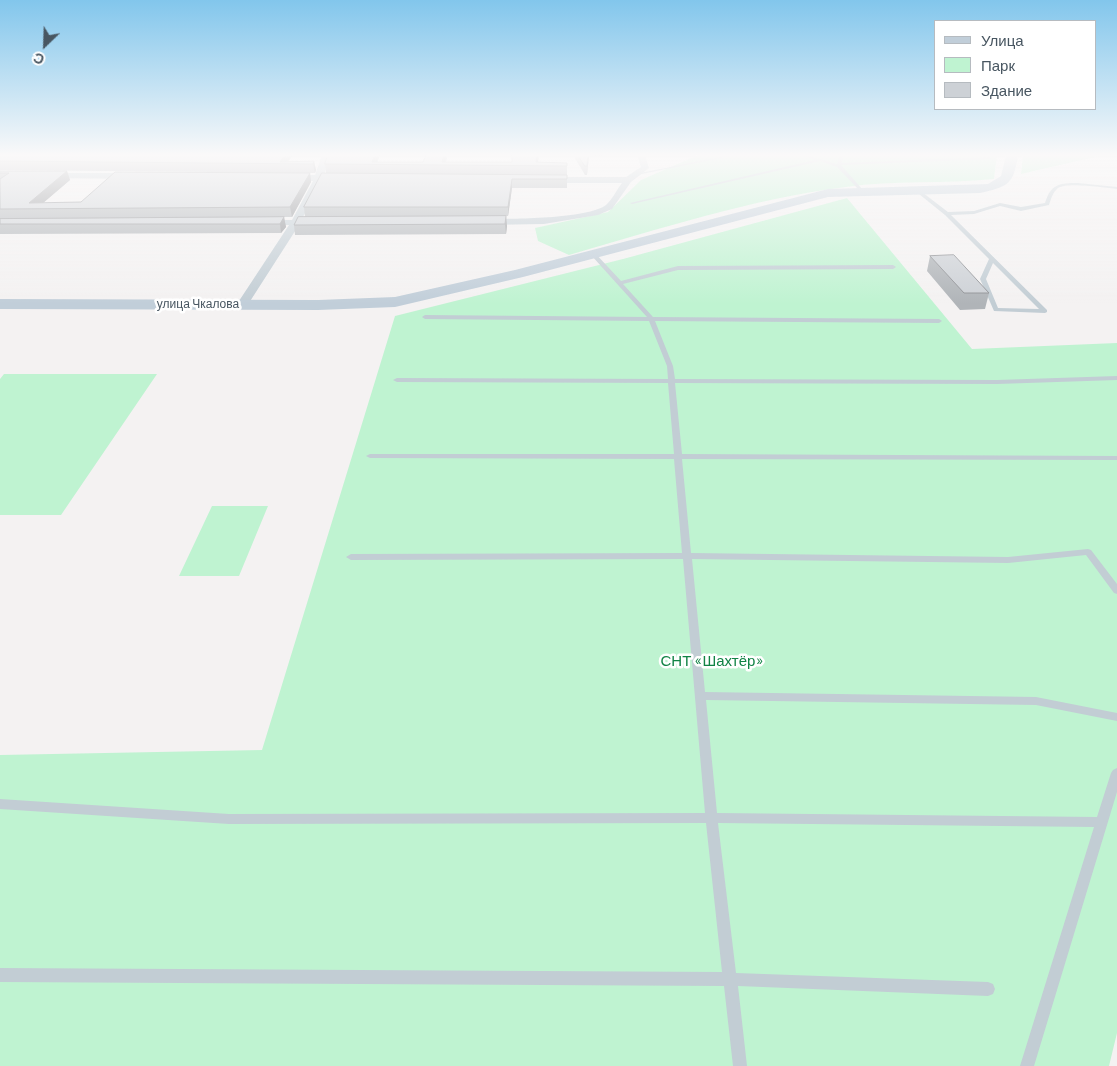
<!DOCTYPE html>
<meta charset="utf-8">
<style>
body{margin:0}
#map{position:relative;width:1117px;height:1066px;overflow:hidden;background:#f4f2f2;font-family:Barlow,sans-serif}
canvas{display:block}
.legend{position:absolute;left:934px;top:20px;width:162px;height:90px;box-sizing:border-box;background:#fff;border:1px solid #b6bbc0;margin:0;padding:6px 9px;list-style:none;font-size:15px;color:#485661}
.legend li{display:flex;align-items:center;gap:10px;height:25px}
.legend b{width:25px;border:1px solid #b6bbc0}
.north{position:absolute;left:20px;top:20px;width:50px;height:50px;-webkit-text-stroke:4px #fff;paint-order:stroke;rotate:204deg;font-size:14px;font-weight:700;line-height:20px;text-align:center;color:#485661}
.north::after{content:'';display:block;margin:auto;width:18px;height:22px;background:#485661;clip-path:polygon(50% 0,100% 100%,50% 72%,0 100%)}
</style>
<div id="map">
<canvas width="1117" height="1066"></canvas>
<ul class="legend">
<li><b style="height:6px;background:#c1ced9"></b>Улица</li>
<li><b style="height:14px;background:#bff3d1"></b>Парк</li>
<li><b style="height:14px;background:#cdd1d6"></b>Здание</li>
</ul>
<div class="north">С</div>
</div>
<script>
const ctx = document.querySelector('canvas').getContext('2d');
ctx.lineJoin = 'round';
function fill(path, color) { ctx.fillStyle = color; ctx.fill(path, 'evenodd'); }
function stroke(path, color, width, dash) { ctx.strokeStyle = color; ctx.lineWidth = width; ctx.lineCap = dash ? 'butt' : 'round'; ctx.setLineDash(dash || []); ctx.stroke(path); }
function write(font, color, halo, rows, align = 'center') {
  ctx.font = font + ' Barlow,sans-serif'; ctx.lineWidth = 5; ctx.setLineDash([]); ctx.textBaseline = 'middle'; ctx.strokeStyle = halo; ctx.fillStyle = color; for (const [text, x, y, turn = 0] of rows) {
    ctx.save(); ctx.translate(x, y); ctx.rotate((+turn || 0) * Math.PI / 180); ctx.textAlign = isNaN(turn) ? turn : align; if (halo) ctx.strokeText(text, 0, 0); ctx.fillText(text, 0, 0); ctx.restore();
  }
}
fill(new Path2D(`
 M 698,155 L 997,155 L 994,179 C 945,184 894,180 846,187 C 751,199 660,229 569,255 L 538,241 L 535,228 L 608,212 L 641,180 Z
 M 1023,155 L 1103,155 L 1021,174 Z
 M 847,198 L 972,349 L 1117,343 L 1117,1033 L 1109,1066 L 0,1066 L 0,755 L 262,750 L 395,316 L 623,259 Z
 M 4,374 L 157,374 L 61,515 L 0,515 L 0,379 Z
 M 212,506 L 268,506 L 239,576 L 179,576 Z`), '#bff3d1');
fill(new Path2D(`
 M 729,155 L 736,155 L 637,175 L 635,174 Z
 M 802,155 L 807,155 L 837,164 L 839,155 L 843,155 L 842,163 L 990,157 L 992,158 L 990,159 L 841,165 L 863,190 L 863,191 L 861,192 L 837,167 L 820,161 L 632,204 L 630,203 L 815,160 Z
 M 1078,183 L 1117,187 L 1117,189 C 1104,188 1069,182 1058,188 C 1053,192 1051,199 1049,205 L 1021,211 L 1000,206 L 974,214 L 951,215 L 1047,310 L 1047,312 L 1045,313 L 994,311 L 980,279 L 989,259 L 945,215 L 914,190 L 918,189 L 948,212 L 974,211 L 1000,203 L 1021,207 L 1045,203 C 1051,184 1059,183 1078,183 ZM 993,263 L 1039,309 L 998,308 L 986,279 Z
 M 591,253 L 595,253 L 621,281 L 678,266 L 893,265 L 896,267 L 893,269 L 678,270 L 623,284 L 653,317 L 939,319 L 942,321 L 939,323 L 655,321 L 673,366 L 675,379 L 997,380 L 1117,376 L 1117,380 L 997,384 L 675,383 L 682,454 L 1117,456 L 1117,460 L 682,459 L 691,553 L 1008,557 L 1088,549 L 1091,550 L 1117,584 L 1117,594 L 1114,593 L 1086,555 L 1008,563 L 692,559 L 705,692 L 1036,697 L 1117,713 L 1117,721 L 1036,705 L 706,700 L 717,813 L 1097,817 L 1111,773 L 1113,770 L 1117,768 L 1117,792 L 1034,1066 L 1020,1066 L 1094,827 L 718,823 L 736,973 L 988,982 L 993,984 L 995,989 L 993,994 L 988,996 L 738,986 L 747,1066 L 733,1066 L 724,986 L 0,982 L 0,968 L 722,972 L 706,823 L 229,824 L 0,809 L 0,799 L 229,814 L 705,813 L 683,559 L 351,560 L 346,557 L 351,554 L 682,553 L 674,459 L 370,458 L 366,456 L 370,454 L 674,454 L 668,383 L 397,382 L 393,380 L 397,378 L 668,379 L 667,366 L 649,321 L 425,319 L 422,317 L 425,315 L 647,317 L 591,255 Z`), '#c2cdd4');
fill(new Path2D(`
 M 322,155 L 330,155 L 324,175 L 340,175 L 344,178 L 340,181 L 322,181 L 302,219 L 315,219 L 320,222 L 315,225 L 299,225 L 247,306 L 239,306 L 237,304 L 289,225 L 262,226 L 257,223 L 262,220 L 292,220 L 313,181 L 290,181 L 286,178 L 290,175 L 315,175 Z
 M 637,155 L 645,155 L 649,168 L 631,182 L 612,209 L 598,215 L 544,224 L 485,225 L 480,222 L 485,219 C 510,219 588,219 606,205 C 612,200 617,189 622,183 L 545,183 L 541,180 L 545,177 L 626,177 L 641,167 Z
 M 47,173 L 130,173 L 134,176 L 130,179 L 44,178 L 44,174 Z`), '#c2cdd4');
fill(new Path2D(`
 M 1006,155 L 1018,155 C 1014,184 1008,187 980,193 L 828,197 L 523,277 L 395,307 L 318,310 L 0,309 L 0,299 L 318,300 L 395,297 L 515,270 L 828,189 L 988,184 L 1001,176 Z`), '#c1ced9');
fill(new Path2D(`
 M 0,155 L 293,155 L 288,161 L 314,161 L 316,170 L 315,173 L 310,173 L 311,182 L 292,217 L 284,217 L 286,227 L 281,233 L 0,234 L 0,171 L 67,171 L 70,180 L 43,203 L 81,202 L 213,172 L 0,170 Z
 M 426,155 L 448,155 L 446,162 L 512,162 L 512,155 L 539,155 L 538,162 L 567,163 L 567,175 L 425,174 L 567,175 L 567,188 L 512,188 L 508,216 L 506,216 L 507,226 L 506,234 L 295,235 L 294,225 L 305,217 L 304,207 L 326,173 L 325,164 L 377,162 L 423,162 Z
 M 573,155 L 605,155 L 589,156 L 587,175 L 585,175 Z
 M 930,256 L 989,293 L 985,309 L 960,310 L 927,271 Z`), '#b0b4b8');
fill(new Path2D(`
 M 285,155 L 293,155 L 286,164 L 280,162 Z
 M 375,155 L 380,155 L 376,165 L 372,162 Z
 M 444,155 L 448,155 L 444,165 L 442,162 Z
 M 537,155 L 539,155 L 537,166 L 536,162 Z
 M 588,155 L 605,155 L 589,156 L 587,175 Z
 M 314,161 L 316,170 L 315,173 L 313,164 Z
 M 67,171 L 70,180 L 36,209 L 29,203 Z
 M 310,173 L 311,182 L 292,217 L 290,207 Z
 M 512,179 L 512,188 L 508,216 L 508,207 Z
 M 506,216 L 507,226 L 506,234 L 505,224 Z
 M 284,217 L 286,227 L 281,233 L 280,224 Z`), '#909296');
const building = new Path2D(`
 M 0,155 L 285,155 L 280,162 L 314,161 L 313,164 L 0,161 Z
 M 328,155 L 375,155 L 372,162 L 423,162 L 426,155 L 444,155 L 442,162 L 512,162 L 512,155 L 537,155 L 536,162 L 567,163 L 567,166 L 325,164 Z
 M 578,155 L 588,155 L 587,166 L 585,166 Z
 M 0,171 L 67,171 L 29,203 L 81,202 L 115,172 L 310,173 L 290,207 L 0,209 L 0,179 L 9,173 L 0,173 Z
 M 322,173 L 567,175 L 567,179 L 512,179 L 508,207 L 304,207 Z
 M 506,216 L 505,224 L 294,225 L 298,217 Z
 M 284,217 L 280,224 L 0,224 L 0,219 Z
 M 954,255 L 989,293 L 964,293 L 930,256 Z`);
fill(building, '#cdd1d6');
stroke(building, '#909296', 1);
const sky = ctx.createLinearGradient(0, 0, 0, 304);
sky.addColorStop(0, '#82c6ec');
sky.addColorStop(0.51, '#faf9f9');
sky.addColorStop(1, '#faf9f900');
ctx.fillStyle = sky;
ctx.fillRect(0, 0, 1117, 304);
write('12px', '#485661', '#fff', [
 ["улица Чкалова",198,304]
]);
write('15px', '#118345', '#fff', [
 ["СНТ «Шахтёр»",712,661]
]);
</script>
